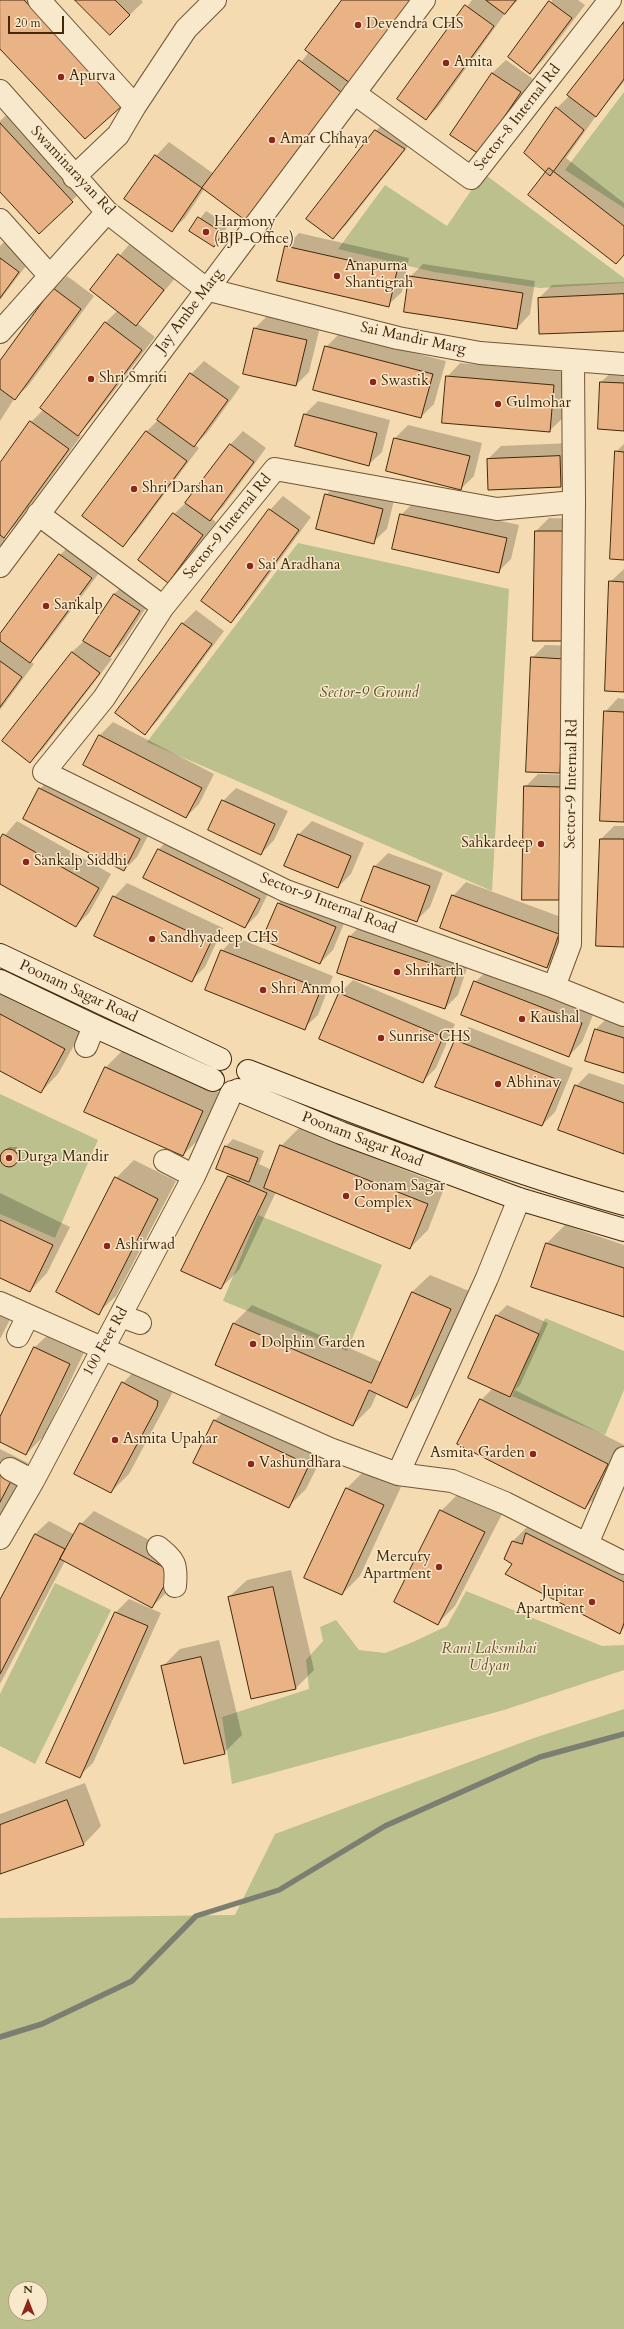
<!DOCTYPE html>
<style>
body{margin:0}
#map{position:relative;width:624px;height:2329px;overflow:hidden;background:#f5dbb1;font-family:Cardo,serif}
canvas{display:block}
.north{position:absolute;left:8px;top:2281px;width:40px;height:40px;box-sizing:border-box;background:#f8e8cc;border:1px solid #b09c7e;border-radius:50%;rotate:0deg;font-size:11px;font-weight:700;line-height:16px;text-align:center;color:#43290a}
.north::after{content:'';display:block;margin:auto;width:14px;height:18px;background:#8f2418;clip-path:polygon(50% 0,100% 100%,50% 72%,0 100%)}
.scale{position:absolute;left:8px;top:16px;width:56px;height:18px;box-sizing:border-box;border:2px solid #43290a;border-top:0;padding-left:5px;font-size:12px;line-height:14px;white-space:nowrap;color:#43290a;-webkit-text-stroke:3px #f8e8cc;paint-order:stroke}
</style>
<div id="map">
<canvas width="624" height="2329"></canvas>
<div class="north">N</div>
<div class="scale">20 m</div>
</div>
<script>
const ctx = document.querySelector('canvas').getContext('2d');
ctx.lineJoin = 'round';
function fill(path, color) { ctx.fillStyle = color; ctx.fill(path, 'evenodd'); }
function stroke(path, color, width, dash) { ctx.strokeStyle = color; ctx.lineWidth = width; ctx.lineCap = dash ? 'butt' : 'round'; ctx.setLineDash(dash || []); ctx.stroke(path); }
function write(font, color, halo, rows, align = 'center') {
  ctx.font = font + ' Cardo,serif'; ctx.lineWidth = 3; ctx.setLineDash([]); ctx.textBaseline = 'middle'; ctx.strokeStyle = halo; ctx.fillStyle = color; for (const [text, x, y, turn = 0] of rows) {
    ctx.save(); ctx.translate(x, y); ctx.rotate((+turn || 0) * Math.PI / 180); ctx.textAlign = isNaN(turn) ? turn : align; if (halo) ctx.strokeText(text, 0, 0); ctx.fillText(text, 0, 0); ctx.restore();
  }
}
fill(new Path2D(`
 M 624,92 L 624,208 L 565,170 Z
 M 483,173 L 624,278 L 624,283 L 540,288 L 434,272 L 338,249 L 385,185 L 447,226 Z
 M 298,543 L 509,589 L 492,891 L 147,742 Z
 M 0,1094 L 98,1140 L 55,1238 L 0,1214 Z
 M 258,1215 L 382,1265 L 347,1351 L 223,1301 Z
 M 545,1318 L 624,1351 L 624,1390 L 605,1435 L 512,1396 Z
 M 55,1583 L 111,1610 L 35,1764 L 0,1746 L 0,1694 Z
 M 466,1591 L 602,1646 L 624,1645 L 624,1670 L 504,1710 L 232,1784 L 222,1717 L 309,1689 L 306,1660 L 323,1641 L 320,1627 L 336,1620 L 359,1650 L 385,1653 L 413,1642 L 447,1626 Z
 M 624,1709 L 624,2329 L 0,2329 L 0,1918 L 235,1915 L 275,1834 L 534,1738 ZM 16,2289 L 40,2289 L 40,2313 L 16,2313 Z`), '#bbc08c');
fill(new Path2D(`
 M 0,0 L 49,0 L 0,47 Z
 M 76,0 L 141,0 L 143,2 L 110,34 Z
 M 343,0 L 413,0 L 258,206 L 245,219 L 204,189 L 185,218 L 171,231 L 125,199 L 156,156 L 169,142 L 214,174 L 309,52 Z
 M 472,0 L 518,0 L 506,12 L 439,106 L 426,119 L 398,99 Z
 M 552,0 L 578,0 L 585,5 L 543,60 L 530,73 Z
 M 624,23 L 624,82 L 596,116 L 566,158 L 624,203 L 624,255 L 616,263 L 547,172 L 557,108 L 570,95 Z
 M 506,60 L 533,79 L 492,140 L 492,73 Z
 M 12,110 L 85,188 L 39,232 L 0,190 L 0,121 Z
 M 389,117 L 417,135 L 346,225 L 333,238 L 307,219 L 376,131 Z
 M 206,211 L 229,225 L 213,245 L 191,230 Z
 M 299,233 L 409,258 L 402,292 L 388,305 L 286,247 Z
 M 6,240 L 32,258 L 0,300 L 0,246 Z
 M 132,241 L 177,276 L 137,323 L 155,337 L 91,421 L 78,434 L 81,436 L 17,523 L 4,537 L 7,539 L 0,549 L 0,465 L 31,422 L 44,409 L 105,323 L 118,310 L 91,290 Z
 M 423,264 L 535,281 L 530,314 L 517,328 L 410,277 Z
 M 67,276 L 94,296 L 28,386 L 14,399 L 0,421 L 0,363 L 53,289 Z
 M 624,282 L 624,330 L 540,333 L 539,298 L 552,285 Z
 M 268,315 L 320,327 L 309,372 L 296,385 L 255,328 Z
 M 339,334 L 446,361 L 434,404 L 421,417 L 326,347 Z
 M 204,361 L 240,387 L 207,433 L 195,445 L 199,448 L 136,532 L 122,545 L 83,516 L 147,431 L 158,420 L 191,374 Z
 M 460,363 L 566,372 L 563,418 L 549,431 L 447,377 Z
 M 615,369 L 624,370 L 624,430 L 601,382 Z
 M 318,401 L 390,420 L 382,452 L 368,465 L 305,414 Z
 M 408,425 L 482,443 L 474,476 L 461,489 L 387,470 L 395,438 Z
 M 243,431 L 266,448 L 223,507 L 211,518 L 216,522 L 181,568 L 168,581 L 174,514 L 188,501 L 230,445 Z
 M 572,443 L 574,473 L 560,486 L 488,459 L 501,446 Z
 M 624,444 L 624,559 L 616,452 Z
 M 339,482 L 395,496 L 387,529 L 373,542 L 326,495 Z
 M 283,496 L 311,517 L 244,609 L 231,622 L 270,510 Z
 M 414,502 L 519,525 L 511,559 L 498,572 L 401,515 Z
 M 549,518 L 579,519 L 564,640 L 536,531 Z
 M 73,542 L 105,565 L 43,648 L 30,661 L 34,664 L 0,710 L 0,636 L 60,555 Z
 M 624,569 L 624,691 L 610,582 Z
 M 128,581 L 153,597 L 123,643 L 109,657 L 112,659 L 43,749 L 30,762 L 3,741 L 72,652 L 86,639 L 114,594 Z
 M 196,610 L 224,631 L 158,720 L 145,734 L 117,713 L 183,623 Z
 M 545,645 L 578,646 L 573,759 L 560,772 L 527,771 L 532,658 Z
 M 618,698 L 624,699 L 624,821 L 605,712 Z
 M 113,722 L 214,774 L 199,804 L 186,817 L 99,736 Z
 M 538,774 L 574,775 L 572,886 L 559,899 L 525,787 Z
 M 53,775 L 153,826 L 137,857 L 124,870 L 40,789 Z
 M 236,788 L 288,811 L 274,840 L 261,854 L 223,801 Z
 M 17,821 L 111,874 L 89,913 L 76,926 L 0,883 L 0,841 Z
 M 312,821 L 364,843 L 351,874 L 338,887 L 299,834 Z
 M 614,826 L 624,826 L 624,946 L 597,945 L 601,839 Z
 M 172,836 L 272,885 L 258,914 L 245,927 L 159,849 Z
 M 388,853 L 443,873 L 430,907 L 417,920 L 363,901 L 375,866 Z
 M 466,882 L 572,921 L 560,953 L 547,967 L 453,896 Z
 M 127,883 L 223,928 L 205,967 L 192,980 L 114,897 Z
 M 292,890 L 348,914 L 333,950 L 320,963 L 264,939 L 279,903 Z
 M 363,923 L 470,959 L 458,995 L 445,1008 L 350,936 Z
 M 235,937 L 333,976 L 318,1015 L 304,1028 L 222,951 Z
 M 489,969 L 595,1010 L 582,1042 L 569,1056 L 475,982 Z
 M 353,980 L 455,1024 L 436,1068 L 423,1081 L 321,1038 L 340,993 Z
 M 0,987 L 82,1031 L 58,1074 L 41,1092 L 0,1070 Z
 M 609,1016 L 624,1021 L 624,1072 L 595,1030 Z
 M 469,1027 L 573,1068 L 555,1112 L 542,1125 L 436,1086 L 456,1040 Z
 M 123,1050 L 220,1093 L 201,1137 L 183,1155 L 105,1068 Z
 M 589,1073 L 624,1085 L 624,1153 L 576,1086 Z
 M 299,1128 L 445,1186 L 428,1230 L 410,1248 L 276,1192 L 239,1270 L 221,1288 L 229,1177 L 232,1174 L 217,1169 L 226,1146 L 233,1139 L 264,1151 L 259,1164 L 272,1170 L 281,1146 Z
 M 9,1147 L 17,1147 L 21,1156 L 15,1164 L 6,1166 L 2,1162 L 1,1154 Z
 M 134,1160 L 176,1181 L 116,1296 L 98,1313 L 116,1178 Z
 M 0,1193 L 70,1227 L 47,1273 L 30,1291 L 0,1277 Z
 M 565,1225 L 624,1245 L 624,1316 L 547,1243 Z
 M 430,1275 L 469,1291 L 425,1389 L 407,1406 L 377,1393 L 371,1407 L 353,1425 L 216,1364 L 234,1323 L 252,1305 L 381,1362 L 412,1292 Z
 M 0,1302 L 15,1310 L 0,1339 Z
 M 507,1305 L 548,1323 L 520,1385 L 515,1390 L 624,1445 L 624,1449 L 603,1490 L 585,1508 L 481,1400 L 493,1388 L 496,1316 Z
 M 53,1330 L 87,1346 L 44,1436 L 26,1454 L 0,1441 L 0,1419 L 35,1347 Z
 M 140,1365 L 175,1388 L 129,1474 L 111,1492 L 123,1383 Z
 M 233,1403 L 327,1447 L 306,1489 L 288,1507 L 215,1420 Z
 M 0,1449 L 28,1463 L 0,1518 Z
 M 365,1470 L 401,1487 L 360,1576 L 342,1594 L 306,1578 L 347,1488 Z
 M 459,1493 L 502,1514 L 455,1606 L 438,1623 L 441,1511 Z
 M 94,1511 L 180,1556 L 182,1562 L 165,1594 L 152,1607 L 65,1561 L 0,1684 L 0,1602 L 35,1534 L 49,1521 L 75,1535 L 81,1524 Z
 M 531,1523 L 624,1555 L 624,1628 L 620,1632 L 505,1559 L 513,1541 Z
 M 291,1570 L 314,1670 L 296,1688 L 252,1698 L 229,1597 L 247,1580 Z
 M 129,1599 L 161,1613 L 93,1763 L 79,1776 L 48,1762 L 116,1612 Z
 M 219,1640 L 242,1735 L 224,1753 L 162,1667 L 180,1649 Z
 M 85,1783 L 101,1826 L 84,1844 L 0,1873 L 0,1814 Z`), '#0003');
stroke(new Path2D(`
 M 0,2037 L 42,2024 L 132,1981 L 196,1916 L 279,1890 L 385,1826 L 540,1757 L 624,1734`), '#7a7f71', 5.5);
const building = new Path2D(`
 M 0,0 L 24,0 L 123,105 L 85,139 L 0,49 Z
 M 75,0 L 115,0 L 130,15 L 110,35 Z
 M 342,0 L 411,0 L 350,83 L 305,50 Z
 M 486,0 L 516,0 L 505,14 Z
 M 549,1 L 572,18 L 530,74 L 508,57 Z
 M 465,5 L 494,26 L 426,120 L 397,99 Z
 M 624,22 L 624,79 L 596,117 L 567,95 Z
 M 299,60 L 341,92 L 245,220 L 202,188 Z
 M 492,73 L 521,92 L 479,154 L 450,135 Z
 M 556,107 L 584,130 L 550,176 L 524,153 Z
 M 0,123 L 73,202 L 39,234 L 0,192 Z
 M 375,130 L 405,149 L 333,239 L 306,219 Z
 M 155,155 L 202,188 L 172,232 L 124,199 Z
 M 549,168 L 624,226 L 624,255 L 616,264 L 528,195 Z
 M 198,217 L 223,233 L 214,247 L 189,231 Z
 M 285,246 L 397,271 L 389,307 L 277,281 Z
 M 118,254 L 164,290 L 136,326 L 90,290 Z
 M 0,258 L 19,272 L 0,298 Z
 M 409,276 L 523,293 L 517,329 L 404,312 Z
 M 53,288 L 81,309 L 15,400 L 0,389 L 0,361 Z
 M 624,294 L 624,331 L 539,334 L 538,298 Z
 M 105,322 L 142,350 L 78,436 L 40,408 Z
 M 254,328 L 307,340 L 296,386 L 243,374 Z
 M 325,346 L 433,374 L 421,418 L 313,390 Z
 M 190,373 L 228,400 L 194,447 L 157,420 Z
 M 446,376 L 554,385 L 550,432 L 442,423 Z
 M 600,382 L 624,383 L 624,431 L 598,429 Z
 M 304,414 L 377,433 L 369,466 L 295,446 Z
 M 30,421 L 69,449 L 4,538 L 0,535 L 0,463 Z
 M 146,431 L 187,461 L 123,547 L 82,516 Z
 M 394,438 L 470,456 L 461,490 L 386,471 Z
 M 230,444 L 254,462 L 210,521 L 185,503 Z
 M 615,451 L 624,452 L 624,560 L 610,559 Z
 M 560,456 L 561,487 L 488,490 L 487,459 Z
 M 325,494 L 383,509 L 374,544 L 316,529 Z
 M 269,509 L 299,530 L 231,623 L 201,601 Z
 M 173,513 L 203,535 L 168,583 L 138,560 Z
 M 400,514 L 507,538 L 499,573 L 392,549 Z
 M 535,531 L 566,531 L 564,641 L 533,641 Z
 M 59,554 L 92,578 L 30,663 L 0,641 L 0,634 Z
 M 609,581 L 624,582 L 624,692 L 605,691 Z
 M 114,594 L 140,611 L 110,657 L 83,641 Z
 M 182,623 L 212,644 L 145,735 L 115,713 Z
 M 72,652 L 100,673 L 30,763 L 2,741 Z
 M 531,657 L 565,659 L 560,773 L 526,772 Z
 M 0,661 L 22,677 L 0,707 Z
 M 604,711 L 624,712 L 624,822 L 600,821 Z
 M 99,735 L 202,788 L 186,818 L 83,765 Z
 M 524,786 L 561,787 L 559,900 L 522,900 Z
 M 39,788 L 140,839 L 124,871 L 23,819 Z
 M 222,800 L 275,824 L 261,855 L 208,830 Z
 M 3,834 L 99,888 L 76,927 L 0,884 L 0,839 Z
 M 298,834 L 351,856 L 338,888 L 284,866 Z
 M 600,839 L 624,839 L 624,947 L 596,946 Z
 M 158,849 L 260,899 L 245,928 L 143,878 Z
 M 374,866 L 430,886 L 417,922 L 361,901 Z
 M 452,895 L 559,934 L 547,968 L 440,928 Z
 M 113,896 L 211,942 L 192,982 L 94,936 Z
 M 278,903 L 336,927 L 320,964 L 262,940 Z
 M 349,936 L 457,972 L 445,1009 L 337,973 Z
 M 221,950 L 321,989 L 305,1030 L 205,990 Z
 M 474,981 L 582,1023 L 569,1057 L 461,1015 Z
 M 339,993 L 443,1037 L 423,1083 L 319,1039 Z
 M 0,1014 L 65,1049 L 41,1093 L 0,1071 Z
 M 595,1029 L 624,1038 L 624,1073 L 585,1061 Z
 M 455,1040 L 561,1081 L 542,1126 L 435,1087 Z
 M 105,1067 L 203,1111 L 183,1156 L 84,1112 Z
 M 575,1085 L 624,1103 L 624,1154 L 558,1130 Z
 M 280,1145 L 428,1204 L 410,1249 L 264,1188 Z
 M 225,1146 L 258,1158 L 249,1182 L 216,1169 Z
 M0 1158a9 9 0 1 1 18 0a9 9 0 1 1-18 0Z
 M 228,1176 L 267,1193 L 221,1289 L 181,1271 Z
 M 115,1177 L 158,1199 L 99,1315 L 56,1292 Z
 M 0,1220 L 53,1245 L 30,1292 L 0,1278 Z
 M 546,1243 L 624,1268 L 624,1317 L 531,1287 Z
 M 412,1292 L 451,1309 L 407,1408 L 369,1390 L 353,1426 L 215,1365 L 233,1323 L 371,1383 Z
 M 496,1315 L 539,1334 L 510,1397 L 468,1378 Z
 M 34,1347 L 70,1364 L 26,1455 L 0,1442 L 0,1417 Z
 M 122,1382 L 158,1401 L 157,1407 L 111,1493 L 74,1474 Z
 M 480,1399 L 608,1464 L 585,1509 L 457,1444 Z
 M 214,1420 L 309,1465 L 289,1508 L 193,1463 Z
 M 0,1475 L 11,1481 L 0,1502 Z
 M 346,1488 L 384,1505 L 342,1595 L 304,1578 Z
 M 440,1510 L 485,1532 L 438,1625 L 394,1602 Z
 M 80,1523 L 167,1569 L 170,1575 L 152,1608 L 60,1559 Z
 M 526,1533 L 624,1582 L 624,1623 L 620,1634 L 505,1574 L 512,1564 L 504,1559 L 512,1541 L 522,1544 Z
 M 35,1534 L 65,1549 L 0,1674 L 0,1600 Z
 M 273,1587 L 296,1689 L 251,1699 L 228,1597 Z
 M 115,1612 L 148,1626 L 80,1778 L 46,1763 Z
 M 201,1657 L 225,1754 L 184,1764 L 161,1666 Z
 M 67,1800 L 84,1845 L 0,1874 L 0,1825 Z`);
fill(building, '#e9b386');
stroke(building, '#43290a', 1);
const street = new Path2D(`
 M 39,0 L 135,106 L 186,29 L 215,0
 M 0,91 L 107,212 L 206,289 L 398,338 L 480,353 L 624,364
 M 354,93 L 471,178 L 610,0
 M 74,177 L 118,135 L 135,106
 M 0,220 L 49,275
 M 0,332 L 107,212
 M 574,502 L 570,944 L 554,987 L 624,1015
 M 38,514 L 163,607 L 275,469 L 497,509 L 574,502 L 573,362
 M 0,566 L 424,0
 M 163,607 L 104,698 L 44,772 L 286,891 L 554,987
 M 86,1046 L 94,1026
 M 165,1161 L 194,1176
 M 0,1303 L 330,1449 L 398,1474 L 452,1481 L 505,1503 L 624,1563
 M 121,1316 L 140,1323
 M 18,1336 L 28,1316
 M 10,1469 L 33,1481
 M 398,1474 L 487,1278 L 519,1199
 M 0,1538 L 33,1481 L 194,1176 L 232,1092
 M 587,1544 L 624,1458
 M 158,1547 C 175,1561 177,1564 175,1586`);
const secondary = new Path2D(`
 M 0,955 L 220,1059
 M 0,981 L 94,1026 L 213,1080
 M 248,1071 C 372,1119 496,1168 624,1204
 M 238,1090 L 341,1133 L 519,1199 L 624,1230`);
stroke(street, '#705634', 24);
stroke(secondary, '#43290a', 24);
stroke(street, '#f8e8cc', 22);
stroke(secondary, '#f8e8cc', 22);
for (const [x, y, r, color] of [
 [358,25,4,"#8f2418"],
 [446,63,4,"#8f2418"],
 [61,77,4,"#8f2418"],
 [272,140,4,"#8f2418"],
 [206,232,4,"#8f2418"],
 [337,276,4,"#8f2418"],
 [91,379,4,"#8f2418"],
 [373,382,4,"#8f2418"],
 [498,404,4,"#8f2418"],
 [134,489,4,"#8f2418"],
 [250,566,4,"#8f2418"],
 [46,606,4,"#8f2418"],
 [541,844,4,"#8f2418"],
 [26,862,4,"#8f2418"],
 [152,939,4,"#8f2418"],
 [397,972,4,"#8f2418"],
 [263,990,4,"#8f2418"],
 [522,1019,4,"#8f2418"],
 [381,1038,4,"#8f2418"],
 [498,1084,4,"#8f2418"],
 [9,1158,4,"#8f2418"],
 [346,1196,4,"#8f2418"],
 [107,1246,4,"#8f2418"],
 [253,1344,4,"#8f2418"],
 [115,1440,4,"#8f2418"],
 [533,1454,4,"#8f2418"],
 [251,1464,4,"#8f2418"],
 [439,1567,4,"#8f2418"],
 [592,1602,4,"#8f2418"]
]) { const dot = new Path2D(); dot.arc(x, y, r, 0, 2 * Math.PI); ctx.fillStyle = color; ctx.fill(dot); stroke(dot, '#f8e8cc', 1.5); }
write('15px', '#43290a', '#f8e8cc', [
 ["Devendra CHS",366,25],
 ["Amita",454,63],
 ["Apurva",69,77],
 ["Amar Chhaya",280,140],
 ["Harmony",214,223],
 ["(BJP-Office)",214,240],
 ["Anapurna",345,267],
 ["Shantigrah",345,284],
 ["Shri Smriti",99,379],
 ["Swastik",381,382],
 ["Gulmohar",506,404],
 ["Shri Darshan",142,489],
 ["Sai Aradhana",258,566],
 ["Sankalp",54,606],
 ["Sahkardeep",533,844,"right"],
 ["Sankalp Siddhi",34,862],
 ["Sandhyadeep CHS",160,939],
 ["Shriharth",405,972],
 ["Shri Anmol",271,990],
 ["Kaushal",530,1019],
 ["Sunrise CHS",389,1038],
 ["Abhinav",506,1084],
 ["Durga Mandir",17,1158],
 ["Poonam Sagar",354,1187],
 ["Complex",354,1204],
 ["Ashirwad",115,1246],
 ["Dolphin Garden",261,1344],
 ["Asmita Upahar",123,1440],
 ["Asmita Garden",525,1454,"right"],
 ["Vashundhara",259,1464],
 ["Mercury",431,1558,"right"],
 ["Apartment",431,1575,"right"],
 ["Jupitar",584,1593,"right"],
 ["Apartment",584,1610,"right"]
], 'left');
write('15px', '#43290a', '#f8e8cc', [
 ["Sector-8 Internal Rd",518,118,-52],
 ["Swaminarayan Rd",72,171,47],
 ["Jay Ambe Marg",190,311,-53],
 ["Sai Mandir Marg",413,339,12],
 ["Sector-9 Internal Rd",228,527,-51],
 ["Sector-9 Internal Rd",572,784,-89],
 ["Sector-9 Internal Road",328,904,21],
 ["Poonam Sagar Road",78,992,25],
 ["Poonam Sagar Road",362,1140,21],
 ["100 Feet Rd",106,1342,-61]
]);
write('italic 15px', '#614f2a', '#f8e8cc', [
 ["Sector-9 Ground",369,694],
 ["Rani Laksmibai",489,1650],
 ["Udyan",489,1667]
]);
</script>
